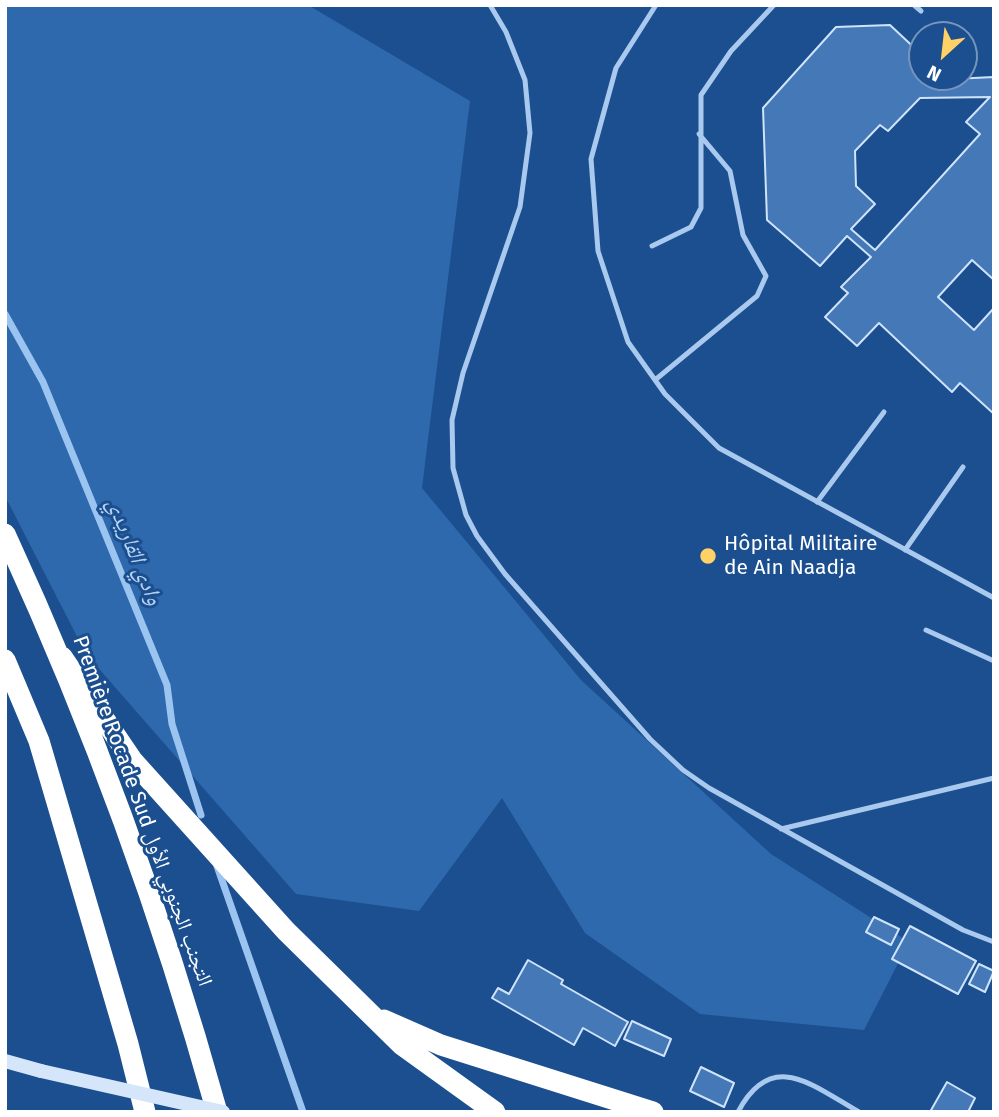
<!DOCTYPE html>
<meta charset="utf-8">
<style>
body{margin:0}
#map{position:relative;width:999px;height:1117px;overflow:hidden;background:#1b4f8f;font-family:"Fira Sans",sans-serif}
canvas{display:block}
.frame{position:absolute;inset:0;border:7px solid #fff;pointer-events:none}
.north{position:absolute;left:908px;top:21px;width:70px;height:70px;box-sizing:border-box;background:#1b4f8f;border:2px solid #7695bc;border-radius:50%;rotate:207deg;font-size:19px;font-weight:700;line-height:28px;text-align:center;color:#fff}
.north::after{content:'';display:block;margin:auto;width:24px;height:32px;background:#ffd166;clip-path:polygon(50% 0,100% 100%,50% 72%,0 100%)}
</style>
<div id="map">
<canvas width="999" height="1117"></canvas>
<div class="frame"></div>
<div class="north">N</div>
</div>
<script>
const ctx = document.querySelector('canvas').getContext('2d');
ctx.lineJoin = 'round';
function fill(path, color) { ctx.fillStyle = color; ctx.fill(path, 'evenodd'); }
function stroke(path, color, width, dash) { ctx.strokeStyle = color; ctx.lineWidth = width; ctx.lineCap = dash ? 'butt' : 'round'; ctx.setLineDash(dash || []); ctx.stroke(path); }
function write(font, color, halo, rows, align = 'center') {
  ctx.font = font + ' "Fira Sans","Noto Naskh Arabic",sans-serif'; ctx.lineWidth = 6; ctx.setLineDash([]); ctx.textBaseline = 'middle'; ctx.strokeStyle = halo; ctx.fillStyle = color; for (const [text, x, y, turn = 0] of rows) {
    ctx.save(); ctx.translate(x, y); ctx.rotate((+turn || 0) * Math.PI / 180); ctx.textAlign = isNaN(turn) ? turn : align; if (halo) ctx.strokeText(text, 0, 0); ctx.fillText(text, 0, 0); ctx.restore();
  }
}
fill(new Path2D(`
 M 5,5 L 308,5 L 470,101 L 422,488 L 581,680 L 771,854 L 909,942 L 864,1030 L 700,1014 L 585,933 L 502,798 L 419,911 L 296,894 L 86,654 L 5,496 Z`), '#2e69ad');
stroke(new Path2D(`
 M 5,314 L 43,382 L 167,685 L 172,724 L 201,815
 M 217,866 L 303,1112`), '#9cc4f0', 7);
const building = new Path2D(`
 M 890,25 L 922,55 L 922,77 L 932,77 L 932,80 L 994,77 L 994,280 L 972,260 L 938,297 L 974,330 L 994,308 L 994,414 L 960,383 L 952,392 L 879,323 L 857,346 L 825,317 L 848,293 L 841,287 L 871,257 L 847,236 L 820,266 L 767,220 L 763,108 L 836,27 ZM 990,97 L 966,122 L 980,134 L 875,250 L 851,229 L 875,204 L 856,186 L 855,151 L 880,125 L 888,131 L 920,98 Z
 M 874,917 L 899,929 L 891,945 L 866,932 Z
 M 910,926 L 976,961 L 958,994 L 892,959 Z
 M 528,960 L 563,980 L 561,984 L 628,1022 L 615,1046 L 583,1028 L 574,1045 L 492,998 L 498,988 L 509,994 Z
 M 979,964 L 994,971 L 985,992 L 969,984 Z
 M 632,1021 L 671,1039 L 664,1056 L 624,1039 Z
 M 701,1067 L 734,1083 L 724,1107 L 690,1091 Z
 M 947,1082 L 975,1098 L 968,1112 L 930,1112 Z`);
fill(building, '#4478b7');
stroke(building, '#cfe3fa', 2);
stroke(new Path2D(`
 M 490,5 L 506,32 L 525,80 L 530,133 L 520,207 L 463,373 L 452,420 L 453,468 L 466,515 L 477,536 L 505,574 L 650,739 L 683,770 L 709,788 L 963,930 L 994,942
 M 656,5 L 616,68 L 591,159 L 598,251 L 628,342 L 665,394 L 719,448 L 994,598
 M 914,5 L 921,11
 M 652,246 L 691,227 L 701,208 L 701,95 L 731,51 L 774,5
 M 655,380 L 757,296 L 766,276 L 743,235 L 730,171 L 699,134
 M 817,502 L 884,412
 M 905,550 L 963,467
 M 926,630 L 994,661
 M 781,829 L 994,778
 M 738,1112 C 772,1048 813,1086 859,1112`), '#a9c9ee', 5);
stroke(new Path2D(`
 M 5,1061 L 41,1071`), '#d6e6fa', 14);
stroke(new Path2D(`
 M 5,534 C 91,720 162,915 217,1112
 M 62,657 L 132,760 L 286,931 L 402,1045 L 495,1112
 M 5,660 L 39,741 L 128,1044 L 145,1112
 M 384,1020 L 441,1045 L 653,1112`), '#fff', 21);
stroke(new Path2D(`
 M 41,1071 L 223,1112`), '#d6e6fa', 14);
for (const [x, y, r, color] of [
 [708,556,9,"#ffd166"]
]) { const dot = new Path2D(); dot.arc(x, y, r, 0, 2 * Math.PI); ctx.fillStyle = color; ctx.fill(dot); stroke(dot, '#1b4f8f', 2.5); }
write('21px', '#fff', '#1b4f8f', [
 ["Hôpital Militaire",724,544],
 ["de Ain Naadja",724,568]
], 'left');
write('21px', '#fff', '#1b4f8f', [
 ["Première Rocade Sud التجنب الجنوبي الأول",142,811,70]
]);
write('italic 23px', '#b5d3f5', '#1b4f8f', [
 ["وادي القاريدي",134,552,68]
]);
</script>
